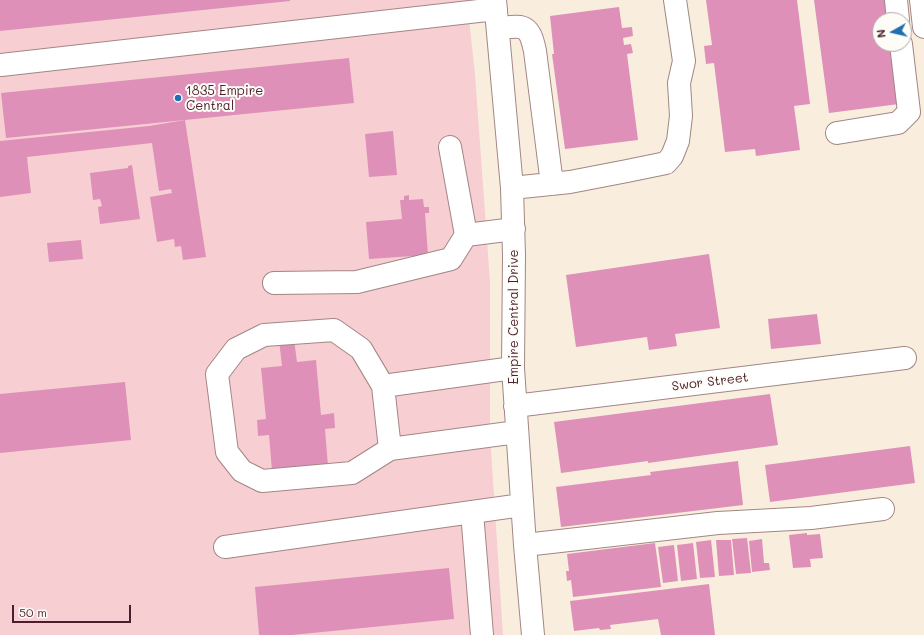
<!DOCTYPE html>
<style>
body{margin:0}
#map{position:relative;width:924px;height:635px;overflow:hidden;background:#f9eede;font-family:Mali,sans-serif}
canvas{display:block}
.north{position:absolute;left:872px;top:12px;width:40px;height:40px;box-sizing:border-box;background:#fdfcf7;border:1px solid #b5a4a5;border-radius:50%;rotate:262deg;font-size:11px;font-weight:700;line-height:16px;text-align:center;color:#4a1f2b}
.north::after{content:'';display:block;margin:auto;width:14px;height:18px;background:#1f6fb2;clip-path:polygon(50% 0,100% 100%,50% 72%,0 100%)}
.scale{position:absolute;left:12px;top:605px;width:119px;height:18px;box-sizing:border-box;border:2px solid #4a1f2b;border-top:0;padding-left:5px;font-size:12px;line-height:14px;white-space:nowrap;color:#4a1f2b;-webkit-text-stroke:3px #fdfcf7;paint-order:stroke}
</style>
<div id="map">
<canvas width="924" height="635"></canvas>
<div class="north">N</div>
<div class="scale">50 m</div>
</div>
<script>
const ctx = document.querySelector('canvas').getContext('2d');
ctx.lineJoin = 'round';
function fill(path, color) { ctx.fillStyle = color; ctx.fill(path, 'evenodd'); }
function stroke(path, color, width, dash) { ctx.strokeStyle = color; ctx.lineWidth = width; ctx.lineCap = dash ? 'butt' : 'round'; ctx.setLineDash(dash || []); ctx.stroke(path); }
function write(font, color, halo, rows, align = 'center') {
  ctx.font = font + ' Mali,sans-serif'; ctx.lineWidth = 4; ctx.setLineDash([]); ctx.textBaseline = 'middle'; ctx.strokeStyle = halo; ctx.fillStyle = color; for (const [text, x, y, turn = 0] of rows) {
    ctx.save(); ctx.translate(x, y); ctx.rotate((+turn || 0) * Math.PI / 180); ctx.textAlign = isNaN(turn) ? turn : align; if (halo) ctx.strokeText(text, 0, 0); ctx.fillText(text, 0, 0); ctx.restore();
  }
}
fill(new Path2D(`
 M 0,0 L 467,0 L 475,74 L 490,282 L 490,434 L 503,635 L 0,635 Z`), '#f7cfd3');
fill(new Path2D(`
 M 0,0 L 290,0 L 290,1 L 0,31 Z
 M 706,0 L 797,0 L 810,104 L 794,106 L 800,150 L 756,156 L 755,149 L 725,152 L 714,63 L 706,64 L 704,46 L 712,45 Z
 M 814,0 L 889,0 L 892,20 L 880,20 L 880,44 L 895,44 L 899,104 L 829,113 Z
 M 619,7 L 622,28 L 632,27 L 633,36 L 623,38 L 624,45 L 631,44 L 633,53 L 627,54 L 638,140 L 565,149 L 552,54 L 554,54 L 550,16 Z
 M 349,58 L 354,103 L 6,138 L 1,93 Z
 M 185,120 L 206,257 L 183,260 L 181,246 L 175,247 L 174,239 L 157,242 L 150,197 L 172,193 L 171,189 L 159,191 L 152,143 L 27,157 L 31,193 L 0,197 L 0,141 L 149,126 Z
 M 393,131 L 397,175 L 369,177 L 365,134 Z
 M 132,165 L 140,219 L 100,224 L 98,207 L 102,206 L 100,199 L 93,200 L 90,173 L 128,168 L 128,166 Z
 M 409,195 L 409,200 L 423,199 L 424,207 L 429,207 L 429,213 L 425,213 L 428,255 L 369,259 L 366,222 L 402,219 L 400,200 L 404,200 L 404,196 Z
 M 81,240 L 83,259 L 49,262 L 47,243 Z
 M 709,254 L 720,328 L 675,334 L 677,346 L 649,350 L 647,337 L 576,347 L 566,275 Z
 M 817,314 L 821,344 L 771,349 L 768,319 Z
 M 294,339 L 297,362 L 316,360 L 321,415 L 334,413 L 335,428 L 325,429 L 328,466 L 272,471 L 269,435 L 258,436 L 257,420 L 266,419 L 261,368 L 282,366 L 279,340 Z
 M 125,382 L 131,440 L 0,453 L 0,394 Z
 M 770,394 L 778,445 L 648,463 L 648,461 L 561,473 L 554,422 Z
 M 910,446 L 915,483 L 770,502 L 765,465 Z
 M 738,461 L 743,505 L 561,527 L 556,487 L 651,475 L 650,472 Z
 M 807,533 L 807,535 L 820,534 L 823,558 L 810,559 L 811,567 L 793,568 L 789,535 Z
 M 747,538 L 751,573 L 736,574 L 732,539 Z
 M 762,539 L 764,563 L 769,563 L 770,570 L 752,572 L 749,541 Z
 M 711,540 L 715,577 L 700,578 L 696,542 Z
 M 716,540 L 731,540 L 734,575 L 719,576 Z
 M 655,543 L 661,587 L 573,597 L 571,580 L 567,581 L 566,571 L 569,571 L 567,554 Z
 M 693,543 L 697,579 L 681,581 L 677,545 Z
 M 674,545 L 678,581 L 663,583 L 658,547 Z
 M 449,568 L 454,619 L 292,635 L 259,635 L 255,587 Z
 M 709,584 L 715,635 L 661,635 L 658,619 L 610,625 L 611,629 L 600,630 L 599,628 L 574,631 L 570,601 Z`), '#df90b8');
const minor = new Path2D(`
 M 495,0 L 512,188 L 514,255 L 513,368 L 525,545 L 533,635
 M 896,0 L 898,20
 M 921,0 L 924,27
 M 498,28 C 524,26 529,23 535,51 L 552,184
 M 1,65 L 496,9
 M 837,133 L 898,123 L 909,112 L 901,44
 M 450,147 L 466,235
 M 512,188 L 570,182 L 627,171 L 666,163 L 672,156 L 678,141 L 681,116 L 679,83 L 684,61 L 675,0
 M 274,283 L 357,282 L 451,259 L 466,235 L 514,229
 M 383,386 L 390,449 L 352,473 L 262,481 L 242,471 L 227,452 L 217,374 L 236,349 L 264,335 L 334,330 L 361,349 L 383,386 L 513,368
 M 515,406 L 905,358
 M 390,449 L 517,432
 M 525,545 L 718,523 L 811,518 L 883,509
 M 225,547 L 472,512
 M 482,635 L 472,512 L 522,505`);
stroke(minor, '#a28684', 24);
stroke(minor, '#fff', 22);
for (const [x, y, r, color] of [
 [178,98,4,"#1f6fb2"]
]) { const dot = new Path2D(); dot.arc(x, y, r, 0, 2 * Math.PI); ctx.fillStyle = color; ctx.fill(dot); stroke(dot, '#fdfcf7', 1.5); }
write('13px', '#4a1f2b', '#fdfcf7', [
 ["1835 Empire",186,91],
 ["Central",186,106]
], 'left');
write('13px', '#4a1f2b', '#fdfcf7', [
 ["Empire Central Drive",514,317,-90],
 ["Swor Street",710,382,-7]
]);
</script>
